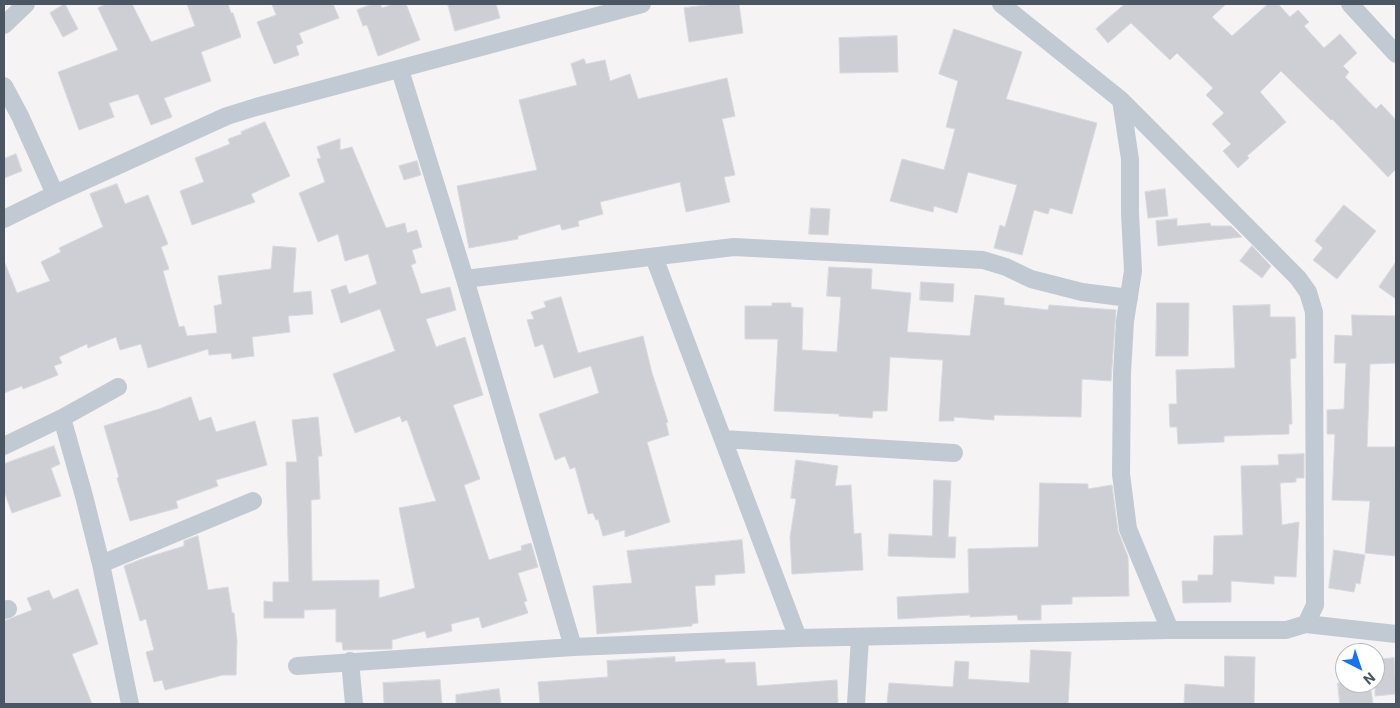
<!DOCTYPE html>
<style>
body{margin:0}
#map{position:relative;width:1400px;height:708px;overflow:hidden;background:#f5f3f3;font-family:Roboto,sans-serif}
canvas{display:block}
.frame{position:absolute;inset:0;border:5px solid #4a5661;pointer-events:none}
.north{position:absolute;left:1335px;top:643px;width:50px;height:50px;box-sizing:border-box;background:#fff;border:1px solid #b7bbc0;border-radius:50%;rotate:139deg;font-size:14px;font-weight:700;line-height:20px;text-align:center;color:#4a5661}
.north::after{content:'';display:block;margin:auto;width:18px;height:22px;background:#1a73e8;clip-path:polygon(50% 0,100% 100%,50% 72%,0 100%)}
</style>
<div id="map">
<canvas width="1400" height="708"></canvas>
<div class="frame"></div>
<div class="north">N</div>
</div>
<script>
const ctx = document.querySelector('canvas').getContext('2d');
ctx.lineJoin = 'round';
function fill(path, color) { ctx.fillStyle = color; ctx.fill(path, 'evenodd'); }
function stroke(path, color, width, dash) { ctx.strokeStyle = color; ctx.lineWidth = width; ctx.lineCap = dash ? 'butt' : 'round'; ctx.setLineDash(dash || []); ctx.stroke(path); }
const building = new Path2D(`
 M 65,4 L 78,29 L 63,37 L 50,13 Z
 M 107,4 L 132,4 L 151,42 L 195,26 L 187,4 L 228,4 L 231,13 L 233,13 L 241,37 L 201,52 L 211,81 L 164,98 L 172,117 L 151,125 L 138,94 L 109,103 L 114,117 L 79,130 L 58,72 L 118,50 L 98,8 Z
 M 272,4 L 333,4 L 339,18 L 299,33 L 303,43 L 296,46 L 299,55 L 274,64 L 257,22 L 276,15 Z
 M 373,4 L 380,4 L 382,8 L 394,4 L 406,4 L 420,40 L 378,56 L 367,25 L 363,26 L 357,10 Z
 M 448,4 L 496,4 L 500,18 L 455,31 Z
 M 715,4 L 739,4 L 743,33 L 689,42 L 684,8 Z
 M 1125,4 L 1226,4 L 1212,17 L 1232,36 L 1268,4 L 1278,4 L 1290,17 L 1298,10 L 1309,22 L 1304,26 L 1324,48 L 1340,34 L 1357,53 L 1343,66 L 1349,72 L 1345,77 L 1376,109 L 1381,104 L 1396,120 L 1396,169 L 1388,177 L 1332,119 L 1331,120 L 1281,71 L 1260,92 L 1286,122 L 1247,156 L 1249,158 L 1238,168 L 1223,151 L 1231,144 L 1212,124 L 1224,113 L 1206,95 L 1213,88 L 1177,53 L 1170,60 L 1131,23 L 1108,43 L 1096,29 Z
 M 954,29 L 1022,52 L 1006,99 L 1097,123 L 1072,214 L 1050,208 L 1048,214 L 1034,210 L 1022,255 L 994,248 L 1000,225 L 1005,227 L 1017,185 L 968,172 L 957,213 L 934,206 L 933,212 L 890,201 L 902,159 L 944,170 L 955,129 L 946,127 L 958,81 L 939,74 Z
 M 897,36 L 898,72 L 840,73 L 839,38 Z
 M 584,59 L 586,64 L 605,60 L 610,81 L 630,74 L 638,99 L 727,78 L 735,116 L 722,119 L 735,175 L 724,177 L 730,202 L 686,212 L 680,182 L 600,202 L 603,214 L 578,221 L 579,226 L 562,230 L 560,224 L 518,236 L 518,239 L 469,248 L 457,186 L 537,170 L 519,100 L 577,85 L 571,64 Z
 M 265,122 L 290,176 L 251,194 L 255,202 L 192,225 L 180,191 L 204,182 L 195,158 L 230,144 L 228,139 L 242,134 L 241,132 Z
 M 340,139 L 340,150 L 352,147 L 386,228 L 405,223 L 407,233 L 417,230 L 422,247 L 412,250 L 416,263 L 411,265 L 421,294 L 450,287 L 456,310 L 426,319 L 436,347 L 465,337 L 483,395 L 453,405 L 480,479 L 464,485 L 489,560 L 522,550 L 521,546 L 531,543 L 538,567 L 518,573 L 527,601 L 524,602 L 528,613 L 482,628 L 479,617 L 451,624 L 452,631 L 427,638 L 425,631 L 392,640 L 392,649 L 343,650 L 342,642 L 336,642 L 336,609 L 304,610 L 304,618 L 264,618 L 264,601 L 273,602 L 273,582 L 289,582 L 286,462 L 297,462 L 292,420 L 318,417 L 322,456 L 318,456 L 320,499 L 311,500 L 312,581 L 379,580 L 379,598 L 415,588 L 399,508 L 436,501 L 407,420 L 402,422 L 400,416 L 355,433 L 333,374 L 395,351 L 380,309 L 341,323 L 331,290 L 346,285 L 349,294 L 377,284 L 368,254 L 345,261 L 338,234 L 318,242 L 299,193 L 325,182 L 317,159 L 321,158 L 317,147 Z
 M 16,154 L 22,171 L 4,178 L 4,159 Z
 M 417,161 L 421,175 L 404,180 L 399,166 Z
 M 117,184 L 125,204 L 148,195 L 168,244 L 161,247 L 169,269 L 163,271 L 179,327 L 184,326 L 187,336 L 217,333 L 214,306 L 222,304 L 218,276 L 271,269 L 273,246 L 296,248 L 293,293 L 311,291 L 313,314 L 288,316 L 290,332 L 252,337 L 254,356 L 232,359 L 231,353 L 209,355 L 208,349 L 148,368 L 141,344 L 120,350 L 116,337 L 88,348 L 87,344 L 59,357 L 62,363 L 54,366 L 58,375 L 23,389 L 22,386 L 4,393 L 4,261 L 17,293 L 50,281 L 41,262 L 61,252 L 59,248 L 103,227 L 90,194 Z
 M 1165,189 L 1168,216 L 1148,218 L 1145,192 Z
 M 1344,205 L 1376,231 L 1337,279 L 1313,260 L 1323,248 L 1315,241 Z
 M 811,208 L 830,209 L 828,235 L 809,234 Z
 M 1177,219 L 1177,226 L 1210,223 L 1211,226 L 1231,226 L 1242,237 L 1158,246 L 1156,221 Z
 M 1252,246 L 1271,266 L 1262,278 L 1240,261 Z
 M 1396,262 L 1396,299 L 1379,287 Z
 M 829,267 L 872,269 L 871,289 L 911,293 L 907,332 L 970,336 L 975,295 L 1004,298 L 1004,305 L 1048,310 L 1049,305 L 1116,310 L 1111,381 L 1082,379 L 1081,417 L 994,415 L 994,420 L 954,417 L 954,421 L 939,421 L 943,360 L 890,357 L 887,411 L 873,411 L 872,418 L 839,416 L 839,414 L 774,411 L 778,339 L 745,339 L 745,306 L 772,306 L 772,303 L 791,303 L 791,307 L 803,308 L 802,350 L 837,352 L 841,297 L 827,296 Z
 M 921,282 L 954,284 L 953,302 L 920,300 Z
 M 561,297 L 578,353 L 643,336 L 652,373 L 668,422 L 666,423 L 669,435 L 647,442 L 670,522 L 625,537 L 625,530 L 603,536 L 598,519 L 596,520 L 593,513 L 588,514 L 575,467 L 570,469 L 565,456 L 555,460 L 539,414 L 599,393 L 591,366 L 554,378 L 543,344 L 535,347 L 527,320 L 534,319 L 531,312 L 546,307 L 544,302 Z
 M 1157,303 L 1189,303 L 1188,356 L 1156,356 Z
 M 1270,305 L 1270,317 L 1295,317 L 1296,358 L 1290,359 L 1292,424 L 1289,424 L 1289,434 L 1224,436 L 1224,442 L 1178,444 L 1177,427 L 1170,427 L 1169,404 L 1177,404 L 1176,370 L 1235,368 L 1233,306 Z
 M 1352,315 L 1396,316 L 1396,363 L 1370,364 L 1367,447 L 1395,447 L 1396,556 L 1365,553 L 1370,501 L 1332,500 L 1335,434 L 1327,434 L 1327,410 L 1344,409 L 1346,363 L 1334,363 L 1335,335 L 1352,336 Z
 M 191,397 L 199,421 L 211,417 L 216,432 L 255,421 L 267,465 L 216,480 L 218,486 L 176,501 L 178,508 L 130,521 L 117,478 L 119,477 L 104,426 L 159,409 Z
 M 54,446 L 60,464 L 51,468 L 61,496 L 12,513 L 4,491 L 4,464 Z
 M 1304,454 L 1304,478 L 1296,478 L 1296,482 L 1280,483 L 1282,525 L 1299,522 L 1296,577 L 1274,576 L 1274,584 L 1231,581 L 1231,602 L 1183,603 L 1182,581 L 1198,581 L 1198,575 L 1213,575 L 1214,536 L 1243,535 L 1241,466 L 1279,465 L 1278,455 Z
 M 796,460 L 838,466 L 835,486 L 851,485 L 854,534 L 861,533 L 863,570 L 792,574 L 790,537 L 796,499 L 791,498 Z
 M 934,480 L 951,481 L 948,537 L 956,537 L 955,558 L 888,556 L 889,534 L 932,536 Z
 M 1040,483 L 1088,484 L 1088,489 L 1112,485 L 1118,531 L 1128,557 L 1129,596 L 1072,597 L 1072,604 L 1041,605 L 1041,620 L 1018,620 L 1017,615 L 970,617 L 970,615 L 898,619 L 897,597 L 969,593 L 968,549 L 1038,547 Z
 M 198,536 L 208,590 L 228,587 L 232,613 L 234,613 L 237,641 L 236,675 L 223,675 L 165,690 L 162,680 L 154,682 L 146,652 L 154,650 L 146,619 L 140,621 L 124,566 L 142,559 L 184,546 L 184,541 Z
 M 742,540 L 745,573 L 715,575 L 715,585 L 695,586 L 698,623 L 692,624 L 692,626 L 597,634 L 593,586 L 632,583 L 627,551 Z
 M 1334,550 L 1365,555 L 1360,584 L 1356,583 L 1354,592 L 1329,588 Z
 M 78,589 L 98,644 L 72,654 L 92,704 L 4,704 L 4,621 L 32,610 L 27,598 L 49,590 L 53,599 Z
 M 1031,650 L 1071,652 L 1068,704 L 887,704 L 889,683 L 953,687 L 955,661 L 969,662 L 968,679 L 1029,683 Z
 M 1225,656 L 1255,657 L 1254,704 L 1184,704 L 1185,684 L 1224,687 Z
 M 675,657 L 675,662 L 725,659 L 725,663 L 755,662 L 757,686 L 837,680 L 838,704 L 540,704 L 538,682 L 608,677 L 607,661 Z
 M 1394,658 L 1396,694 L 1375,696 L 1375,660 Z
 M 440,680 L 442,704 L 384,704 L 383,683 Z
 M 1338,683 L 1370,683 L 1373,704 L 1340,704 Z
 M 499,689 L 501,704 L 456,704 L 456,695 Z`);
fill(building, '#cdcfd5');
stroke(building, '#d7d9de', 1);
stroke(new Path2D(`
 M 1350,4 L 1396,54
 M 4,25 L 26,4
 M 400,70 L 465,279 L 573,647
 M 4,86 L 20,116 L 55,194
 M 1121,100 L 1130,159 L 1130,213 L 1133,271 L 1125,321 L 1122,373 L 1121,474 L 1128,529 L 1170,630
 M 4,219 L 55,194 L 227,116 L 256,107 L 642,4
 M 654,257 L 798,638
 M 465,279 L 734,247 L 983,260 L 1006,267 L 1031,279 L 1082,292 L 1129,298
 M 62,418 L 84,496 L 101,564 L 130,704
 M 723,439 L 954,453
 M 4,446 L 62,418 L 118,387
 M 101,564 L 253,501
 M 4,610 L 8,609
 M 1306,624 L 1396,634
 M 350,661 L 354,704
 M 297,666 L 573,647 L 798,638 L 1170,630 L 1286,630 L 1306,624 L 1315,605 L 1314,312 L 1308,292 L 1298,278 L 1121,100 L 1001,4
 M 856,704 L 860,637`), '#c1cad2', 18);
</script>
